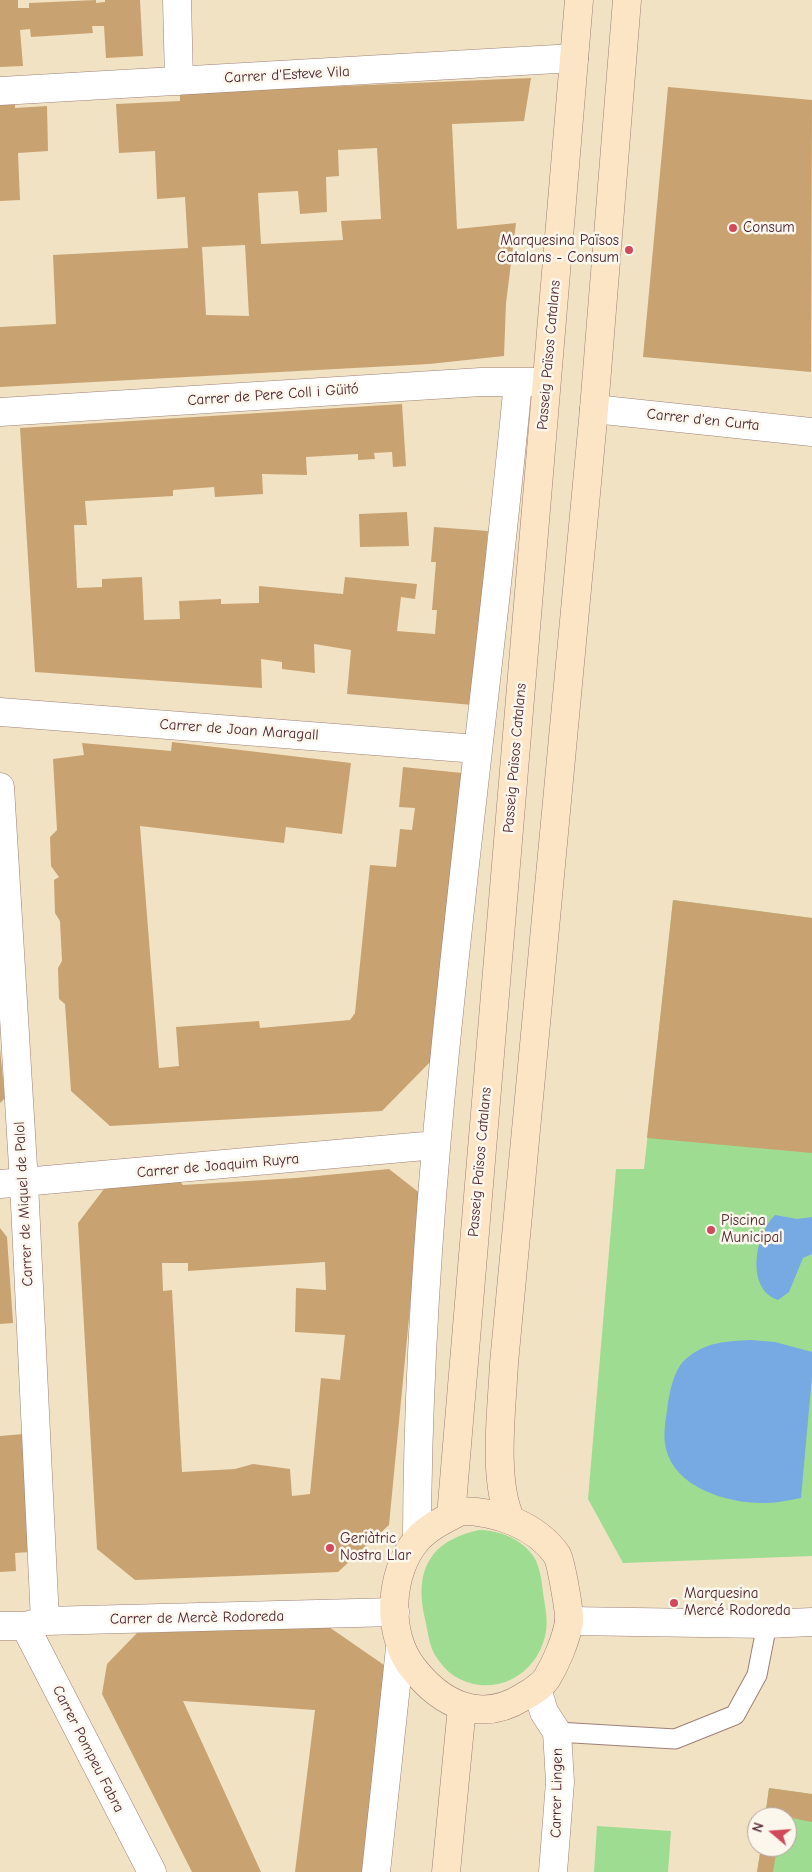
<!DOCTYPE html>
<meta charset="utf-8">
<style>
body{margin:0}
#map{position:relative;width:812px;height:1872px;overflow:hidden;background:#f1e2c4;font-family:"Comic Neue",sans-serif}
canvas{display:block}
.north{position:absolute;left:747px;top:1807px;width:50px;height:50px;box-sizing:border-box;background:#fbf7ec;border:1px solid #b4a19f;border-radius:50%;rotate:288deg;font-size:14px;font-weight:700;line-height:20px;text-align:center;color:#4a1f2b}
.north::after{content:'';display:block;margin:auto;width:18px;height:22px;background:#d1495b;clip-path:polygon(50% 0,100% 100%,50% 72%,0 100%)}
</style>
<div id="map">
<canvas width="812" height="1872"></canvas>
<div class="north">N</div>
</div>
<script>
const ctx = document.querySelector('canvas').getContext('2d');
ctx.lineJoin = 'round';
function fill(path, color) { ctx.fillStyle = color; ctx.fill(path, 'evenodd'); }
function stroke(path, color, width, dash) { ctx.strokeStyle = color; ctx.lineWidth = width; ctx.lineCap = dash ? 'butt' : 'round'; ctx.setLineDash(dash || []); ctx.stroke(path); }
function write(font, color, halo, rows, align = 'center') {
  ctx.font = font + ' "Comic Neue",sans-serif'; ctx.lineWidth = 5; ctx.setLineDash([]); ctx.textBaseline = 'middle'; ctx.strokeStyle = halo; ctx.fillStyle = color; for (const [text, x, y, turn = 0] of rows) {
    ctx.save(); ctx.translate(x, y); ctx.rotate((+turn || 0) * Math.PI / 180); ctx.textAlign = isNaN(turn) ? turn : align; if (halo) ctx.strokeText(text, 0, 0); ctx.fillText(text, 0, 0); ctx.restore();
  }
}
fill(new Path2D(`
 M 673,900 L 812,918 L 812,1556 L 623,1563 L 588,1499 L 616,1169 L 644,1169 Z
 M 479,1530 C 499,1530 522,1539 534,1557 C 540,1567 542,1582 543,1593 C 545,1606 548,1619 546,1631 C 541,1664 513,1688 480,1685 C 460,1683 445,1672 435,1655 C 429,1645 428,1632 425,1619 C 414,1571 429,1541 479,1530 Z
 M 769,1788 L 812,1794 L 812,1872 L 757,1872 L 761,1847 L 787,1847 L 787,1817 L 765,1817 Z
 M 597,1826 L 671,1831 L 668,1872 L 594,1872 Z`), '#9edc91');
fill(new Path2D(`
 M 775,1215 L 797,1219 L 812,1217 L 812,1254 L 803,1258 L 789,1292 L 778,1300 C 745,1289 755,1234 775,1215 Z
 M 751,1340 L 775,1342 L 812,1352 L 812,1376 L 801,1498 C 789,1500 778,1503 766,1503 C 730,1504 676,1489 666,1449 C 663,1436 665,1424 667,1411 C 669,1395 673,1369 687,1358 C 706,1342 727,1341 751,1340 Z`), '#77a9e3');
fill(new Path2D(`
 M 0,0 L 18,0 L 18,8 L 29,8 L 29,3 L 96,0 L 96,3 L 105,2 L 105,0 L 140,0 L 143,56 L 106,58 L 104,26 L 92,26 L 93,33 L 31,37 L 30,29 L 20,30 L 23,66 L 0,67 Z
 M 531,78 L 524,121 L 452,124 L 457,229 L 516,223 L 506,303 L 504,356 L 429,364 L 0,387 L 0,327 L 56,324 L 53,255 L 188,248 L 185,197 L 157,199 L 155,151 L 119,153 L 116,104 L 180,101 L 180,93 ZM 377,148 L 381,219 L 341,221 L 343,240 L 261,244 L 258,193 L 298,191 L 300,214 L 327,212 L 326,177 L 339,176 L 338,150 ZM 245,245 L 249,316 L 206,315 L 202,247 Z
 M 668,87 L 812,100 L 811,372 L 643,357 Z
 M 15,103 L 15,108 L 47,106 L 48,151 L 18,153 L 20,200 L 0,201 L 0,104 Z
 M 402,404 L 406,466 L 393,467 L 392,452 L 374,453 L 375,459 L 358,460 L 358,454 L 306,457 L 307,475 L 262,474 L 263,494 L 215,497 L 214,487 L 173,490 L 173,496 L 85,501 L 87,525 L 74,525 L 77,588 L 102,587 L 102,579 L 142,577 L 144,620 L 180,619 L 179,601 L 221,599 L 221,604 L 259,603 L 259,586 L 343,594 L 345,577 L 417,584 L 415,599 L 401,597 L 397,631 L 435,634 L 437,610 L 432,610 L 436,562 L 431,562 L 434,527 L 488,531 L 473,705 L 347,694 L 351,650 L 314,644 L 315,673 L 282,669 L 282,662 L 261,659 L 262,688 L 35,672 L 20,428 Z
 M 407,512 L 409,546 L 360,547 L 359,514 Z
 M 172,742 L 351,763 L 342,834 L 286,827 L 284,843 L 140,826 L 159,1068 L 179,1066 L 176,1027 L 259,1021 L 260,1028 L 350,1020 L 355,1013 L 370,865 L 396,867 L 400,829 L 412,830 L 415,808 L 399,807 L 403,767 L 462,773 L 432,1060 L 382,1111 L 110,1126 L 71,1091 L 65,1004 L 59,999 L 58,968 L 62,961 L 60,921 L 55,913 L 54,880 L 59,877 L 51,866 L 50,837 L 57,830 L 53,759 L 84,755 L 82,743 L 171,751 Z
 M 673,900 L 812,918 L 812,1153 L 647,1138 Z
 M 0,1049 L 5,1098 L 0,1103 Z
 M 389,1169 L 421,1194 L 389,1525 L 338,1572 L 135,1580 L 97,1549 L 78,1223 L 107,1185 L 177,1178 L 183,1185 L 296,1178 ZM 325,1262 L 326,1290 L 296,1288 L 295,1332 L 345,1335 L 340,1380 L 321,1378 L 310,1494 L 292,1496 L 290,1469 L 253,1464 L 235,1469 L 182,1472 L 172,1290 L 163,1291 L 162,1263 L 188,1263 L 188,1271 Z
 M 0,1228 L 7,1237 L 13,1323 L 0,1324 Z
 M 24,1434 L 30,1552 L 15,1553 L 16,1571 L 0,1572 L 0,1436 Z
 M 329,1627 L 384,1665 L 366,1872 L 295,1872 L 315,1710 L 183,1701 L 261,1872 L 192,1872 L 102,1694 L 107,1664 L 137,1633 Z
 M 769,1788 L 812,1794 L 812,1822 L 787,1817 L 765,1817 Z
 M 761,1847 L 777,1847 L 773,1872 L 757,1872 Z`), '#c9a271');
const lane = new Path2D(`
 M 557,1732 L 675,1739 L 735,1715 L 757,1675 L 767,1624`);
const street = new Path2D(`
 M 177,0 L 179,81
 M 0,91 L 574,58
 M 594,409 L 812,432
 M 0,412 L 481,382 L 535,382
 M 0,712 L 477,749
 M 0,787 L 24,1183 L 45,1621
 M 0,1184 L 436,1145
 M 417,1539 C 418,1152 482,767 518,382
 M 569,1621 L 767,1624 L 812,1622
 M 0,1626 L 25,1626 L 45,1621 L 395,1612
 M 25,1626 L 152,1872
 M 537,1688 L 544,1712 L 557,1732 L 560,1782 L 553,1872
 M 376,1872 L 400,1648`);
const secondary = new Path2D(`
 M 461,1511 C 496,1511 536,1525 557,1555 C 561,1562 570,1613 569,1622 C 566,1640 556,1663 547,1678 C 541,1687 532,1692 523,1697 C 480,1724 441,1704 413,1668 C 386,1634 389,1572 417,1540 C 428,1527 446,1519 461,1511 Z
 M 451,1516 L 579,0
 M 511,1520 C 492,1481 502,1408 504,1363 L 594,409 L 627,0
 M 446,1872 L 462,1707`);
stroke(lane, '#9e8078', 21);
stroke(street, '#9e8078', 29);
stroke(secondary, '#9e8078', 29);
stroke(lane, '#fff', 19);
stroke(street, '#fff', 28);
stroke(secondary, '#fce5c4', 28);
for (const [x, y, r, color] of [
 [733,228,5,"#d1495b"],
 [629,250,5,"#d1495b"],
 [711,1230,5,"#d1495b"],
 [330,1548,5,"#d1495b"],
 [674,1603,5,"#d1495b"]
]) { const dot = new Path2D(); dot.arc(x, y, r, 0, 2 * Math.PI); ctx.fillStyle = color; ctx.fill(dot); stroke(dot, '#fbf7ec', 2); }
write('15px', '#4a1f2b', '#fbf7ec', [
 ["Carrer d'Esteve Vila",287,75,-3],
 ["Passeig Països Catalans",549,355,-85],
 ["Carrer de Pere Coll i Güitó",273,395,-4],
 ["Carrer d'en Curta",703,420,6],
 ["Carrer de Joan Maragall",239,730,4],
 ["Passeig Països Catalans",515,758,-85],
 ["Passeig Països Catalans",480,1162,-85],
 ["Carrer de Joaquim Ruyra",218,1166,-5],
 ["Carrer de Miquel de Palol",24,1204,-93],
 ["Carrer de Mercè Rodoreda",197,1618,-1],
 ["Carrer Pompeu Fabra",88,1749,63],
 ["Carrer Lingen",557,1793,-89]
]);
write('15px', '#4a1f2b', '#fbf7ec', [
 ["Consum",743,228],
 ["Marquesina Països",619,241,"right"],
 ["Catalans - Consum",619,258,"right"],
 ["Piscina",721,1221],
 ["Municipal",721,1238],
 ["Geriàtric",340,1539],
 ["Nostra Llar",340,1556],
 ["Marquesina",684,1594],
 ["Mercé Rodoreda",684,1611]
], 'left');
</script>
